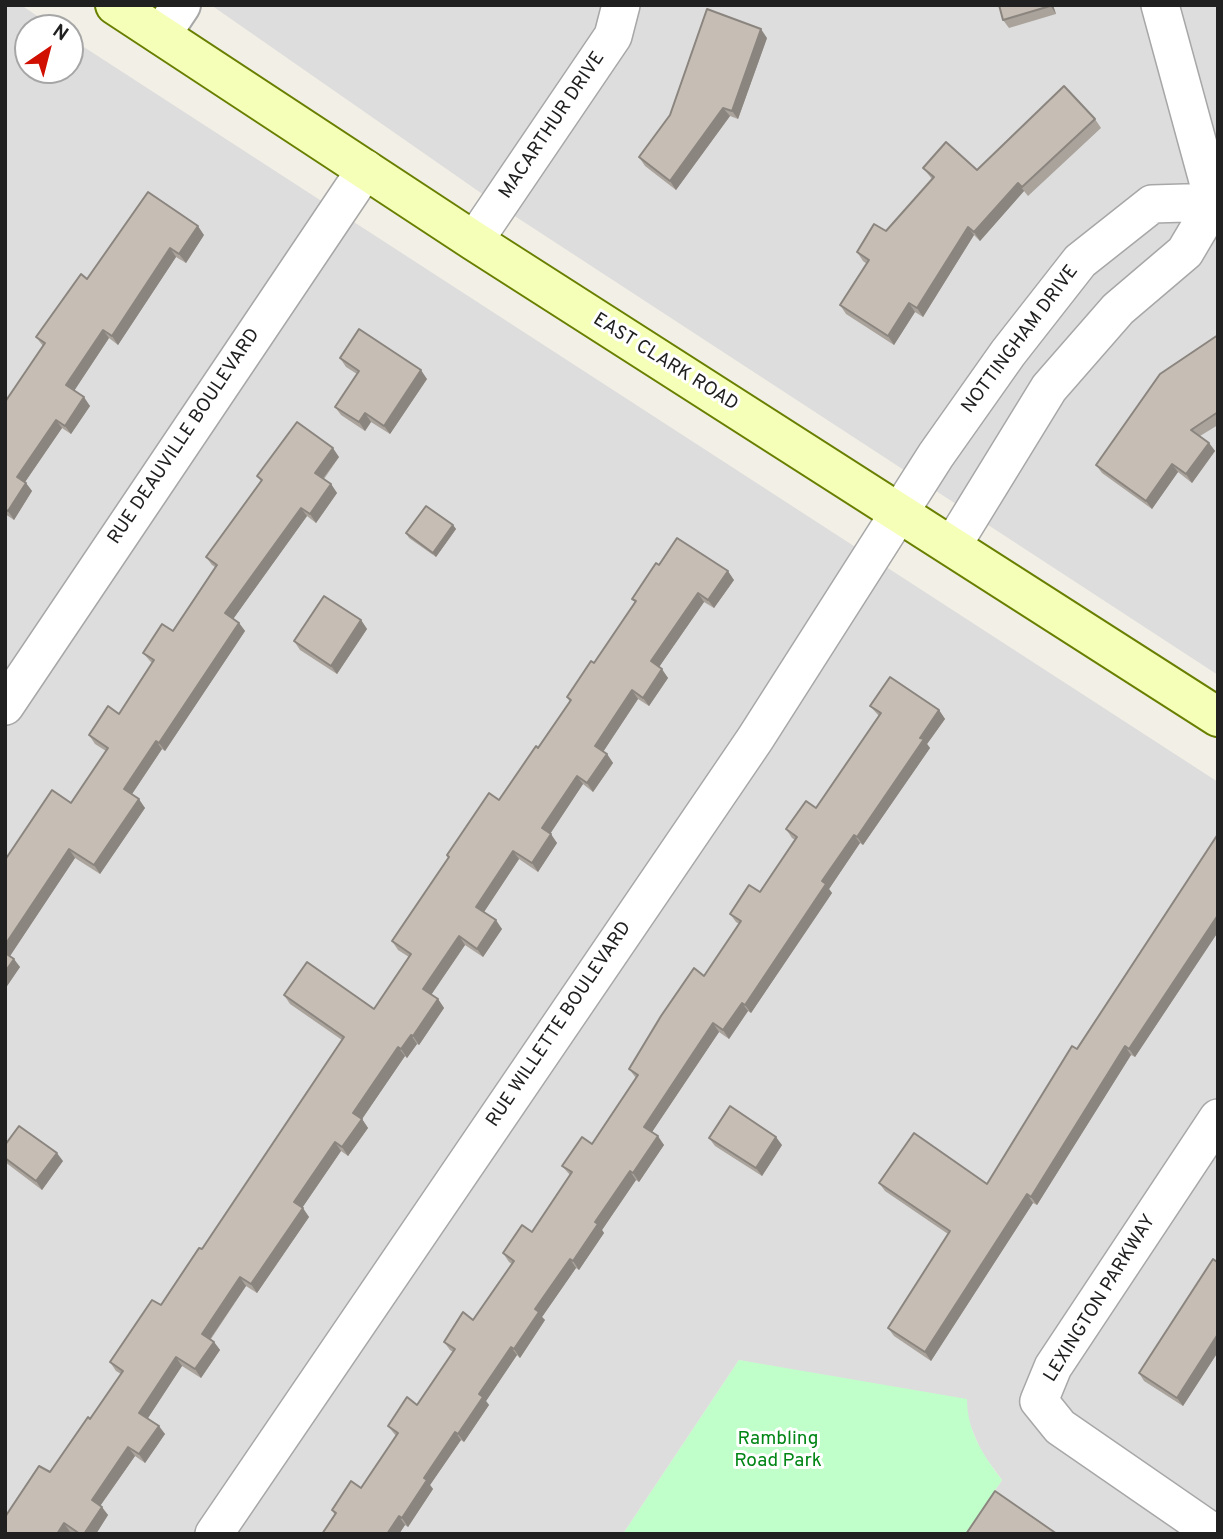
<!DOCTYPE html>
<style>
body{margin:0}
#map{position:relative;width:1223px;height:1539px;overflow:hidden;background:#f2efe6;font-family:Overpass,sans-serif}
canvas{display:block}
.frame{position:absolute;inset:0;border:7px solid #202020;pointer-events:none}
.north{position:absolute;left:14px;top:14px;width:70px;height:70px;box-sizing:border-box;background:#fff;border:2px solid #a6a6a6;border-radius:50%;rotate:35deg;font-size:19px;font-weight:700;line-height:28px;text-align:center;color:#202020}
.north::after{content:'';display:block;margin:auto;width:24px;height:32px;background:#d10f00;clip-path:polygon(50% 0,100% 100%,50% 72%,0 100%)}
</style>
<div id="map">
<canvas width="1223" height="1539"></canvas>
<div class="frame"></div>
<div class="north">N</div>
</div>
<script>
const ctx = document.querySelector('canvas').getContext('2d');
ctx.lineJoin = 'round';
function fill(path, color) { ctx.fillStyle = color; ctx.fill(path, 'evenodd'); }
function stroke(path, color, width, dash) { ctx.strokeStyle = color; ctx.lineWidth = width; ctx.lineCap = dash ? 'butt' : 'round'; ctx.setLineDash(dash || []); ctx.stroke(path); }
function write(font, color, halo, rows, align = 'center') {
  ctx.font = font + ' Overpass,sans-serif'; ctx.lineWidth = 6; ctx.setLineDash([]); ctx.textBaseline = 'middle'; ctx.strokeStyle = halo; ctx.fillStyle = color; for (const [text, x, y, turn = 0] of rows) {
    ctx.save(); ctx.translate(x, y); ctx.rotate((+turn || 0) * Math.PI / 180); ctx.textAlign = isNaN(turn) ? turn : align; if (halo) ctx.strokeText(text, 0, 0); ctx.fillText(text, 0, 0); ctx.restore();
  }
}
fill(new Path2D(`
 M 5,5 L 21,5 L 55,28 L 28,28 L 28,70 L 70,70 L 70,38 L 1218,782 L 1218,1534 L 966,1534 L 1002,1480 L 982,1453 L 967,1418 L 739,1360 L 623,1534 L 5,1534 Z
 M 211,5 L 1218,5 L 1218,675 L 504,209 Z`), '#dedddd');
fill(new Path2D(`
 M 739,1360 L 967,1399 C 967,1431 983,1455 1002,1480 L 966,1534 L 623,1534 Z`), '#c0ffca');
const minor = new Path2D(`
 M 1160,5 L 1214,203
 M 474,241 L 613,36 L 621,5
 M 952,546 L 1049,388 L 1118,309 L 1185,252 L 1214,203
 M 5,706 L 366,169
 M 214,1534 L 755,739 L 936,455 L 1008,353 L 1080,261 L 1152,204 L 1218,202
 M 1215,1534 L 1060,1427 L 1039,1401 L 1053,1367 L 1218,1118`);
const tertiary = new Path2D(`
 M 161,35 L 181,5`);
const secondary = new Path2D(`
 M 115,5 L 474,241 L 1218,717`);
stroke(minor, '#a7a7a7', 40);
stroke(tertiary, '#a7a7a7', 42);
stroke(secondary, '#687f00', 42);
stroke(minor, '#fff', 37);
stroke(tertiary, '#fff', 38);
stroke(secondary, '#f6ffb7', 38);
fill(new Path2D(`
 M 999,5 L 1053,5 L 1056,14 L 1009,28 L 1003,20 Z
 M 767,38 L 738,119 L 730,116 L 676,190 L 645,166 L 639,157 Z
 M 1095,119 L 1101,128 L 1028,196 L 1024,191 L 980,241 L 974,235 L 923,317 L 915,312 L 894,345 L 846,314 L 840,305 L 867,264 L 863,261 L 857,252 L 886,231 L 932,179 L 923,168 L 977,170 Z
 M 204,235 L 186,263 L 176,257 L 118,345 L 109,338 L 74,391 L 90,406 L 71,434 L 62,428 L 25,482 L 32,491 L 14,520 L 5,514 L 5,402 L 43,346 L 36,337 L 87,279 Z
 M 1218,335 L 1218,425 L 1200,436 L 1209,443 L 1215,451 L 1192,483 L 1178,472 L 1152,509 L 1102,473 L 1096,465 Z
 M 340,358 L 427,379 L 390,434 L 371,422 L 365,431 L 341,415 L 335,407 L 357,374 L 346,367 Z
 M 339,457 L 324,479 L 331,484 L 337,493 L 316,523 L 307,516 L 233,619 L 239,623 L 245,631 L 165,751 L 162,749 L 132,794 L 145,808 L 100,874 L 75,858 L 10,956 L 20,967 L 5,989 L 5,860 L 71,803 L 106,751 L 95,744 L 89,735 L 119,714 L 152,663 L 150,661 L 143,653 L 173,631 L 215,567 L 212,565 L 206,557 L 261,481 L 257,476 Z
 M 453,525 L 456,529 L 436,557 L 409,538 L 406,533 Z
 M 659,565 L 734,580 L 714,608 L 704,602 L 659,667 L 668,678 L 649,706 L 638,699 L 603,752 L 607,754 L 613,763 L 593,792 L 583,784 L 550,834 L 557,843 L 538,872 L 519,859 L 484,912 L 502,929 L 483,957 L 465,945 L 431,995 L 438,999 L 444,1008 L 419,1045 L 417,1044 L 407,1058 L 405,1056 L 362,1119 L 368,1128 L 348,1156 L 341,1151 L 302,1208 L 309,1217 L 257,1293 L 246,1286 L 211,1339 L 214,1342 L 220,1350 L 201,1378 L 182,1366 L 148,1418 L 165,1434 L 145,1463 L 135,1456 L 100,1506 L 108,1515 L 96,1534 L 73,1534 L 70,1532 L 69,1534 L 5,1534 L 5,1517 L 50,1472 L 90,1419 L 121,1374 L 116,1371 L 110,1362 L 161,1305 L 202,1249 L 342,1040 L 290,1004 L 284,995 L 374,1009 L 409,957 L 398,950 L 392,941 L 448,858 L 447,855 L 499,800 L 538,748 L 570,702 L 567,697 L 594,663 L 635,602 L 632,599 Z
 M 361,620 L 367,629 L 337,674 L 300,650 L 294,641 Z
 M 870,706 L 939,710 L 945,719 L 927,744 L 930,748 L 863,845 L 860,843 L 829,889 L 832,893 L 751,1013 L 748,1011 L 729,1039 L 719,1032 L 652,1132 L 664,1145 L 639,1182 L 636,1180 L 602,1230 L 604,1233 L 579,1270 L 576,1268 L 542,1317 L 545,1320 L 520,1358 L 517,1355 L 486,1401 L 489,1405 L 464,1442 L 461,1440 L 430,1485 L 433,1489 L 408,1527 L 405,1525 L 399,1534 L 322,1534 L 335,1515 L 332,1510 L 361,1488 L 396,1436 L 388,1426 L 417,1405 L 453,1352 L 450,1350 L 444,1342 L 473,1320 L 512,1264 L 509,1262 L 503,1253 L 532,1232 L 570,1175 L 562,1166 L 592,1144 L 636,1078 L 629,1069 L 704,976 L 739,924 L 736,922 L 730,914 L 760,892 L 795,840 L 792,838 L 786,829 L 816,808 L 879,716 Z
 M 1218,834 L 1218,932 L 1135,1057 L 1131,1055 L 1037,1205 L 1033,1203 L 931,1361 L 894,1336 L 888,1328 L 948,1234 L 885,1191 L 879,1183 L 987,1184 Z
 M 709,1138 L 782,1145 L 762,1176 L 715,1146 Z
 M 5,1145 L 63,1161 L 42,1190 L 5,1162 Z
 M 1218,1260 L 1218,1352 L 1183,1406 L 1144,1381 L 1139,1373 Z`), '#aaa39c');
fill(new Path2D(`
 M 1050,5 L 1053,5 L 1056,14 Z
 M 761,29 L 767,38 L 738,119 L 732,111 Z
 M 723,108 L 730,116 L 676,190 L 670,181 Z
 M 1018,183 L 1024,191 L 980,241 L 974,232 Z
 M 198,226 L 204,235 L 186,263 L 179,254 Z
 M 968,227 L 974,235 L 923,317 L 917,308 Z
 M 170,248 L 176,257 L 118,345 L 112,336 Z
 M 909,303 L 915,312 L 894,345 L 888,336 Z
 M 103,330 L 109,338 L 72,394 L 66,385 Z
 M 421,370 L 427,379 L 390,434 L 384,426 Z
 M 84,397 L 90,406 L 71,434 L 65,426 Z
 M 365,413 L 371,422 L 365,431 L 359,422 Z
 M 56,420 L 62,428 L 23,485 L 17,477 Z
 M 1209,443 L 1215,451 L 1192,483 L 1186,474 Z
 M 333,448 L 339,457 L 321,481 L 315,473 Z
 M 1172,464 L 1178,472 L 1152,509 L 1146,501 Z
 M 26,483 L 32,491 L 14,520 L 8,511 Z
 M 331,484 L 337,493 L 316,523 L 310,514 Z
 M 301,508 L 307,516 L 231,622 L 225,613 Z
 M 453,525 L 456,529 L 436,557 L 433,553 Z
 M 728,571 L 734,580 L 714,608 L 708,600 Z
 M 698,593 L 704,602 L 657,670 L 651,661 Z
 M 361,620 L 367,629 L 337,674 L 331,666 Z
 M 239,623 L 245,631 L 165,751 L 159,743 Z
 M 662,669 L 668,678 L 649,706 L 643,698 Z
 M 632,690 L 638,699 L 601,755 L 595,746 Z
 M 939,710 L 945,719 L 927,744 L 930,748 L 863,845 L 857,837 Z
 M 156,741 L 162,749 L 130,797 L 124,789 Z
 M 607,754 L 613,763 L 593,792 L 587,783 Z
 M 577,776 L 583,784 L 548,837 L 542,828 Z
 M 139,799 L 145,808 L 100,874 L 94,865 Z
 M 551,834 L 557,843 L 538,872 L 532,863 Z
 M 854,835 L 860,843 L 829,889 L 832,893 L 751,1013 L 745,1005 L 822,881 Z
 M 69,849 L 75,858 L 8,959 L 5,955 L 5,945 Z
 M 513,851 L 519,859 L 482,915 L 476,907 Z
 M 1218,915 L 1218,932 L 1135,1057 L 1129,1049 Z
 M 496,920 L 502,929 L 483,957 L 477,949 Z
 M 459,936 L 465,945 L 429,998 L 423,989 Z
 M 14,959 L 20,967 L 5,989 L 5,972 Z
 M 438,999 L 444,1008 L 419,1045 L 413,1036 Z
 M 742,1003 L 748,1011 L 729,1039 L 723,1030 Z
 M 713,1023 L 719,1032 L 650,1135 L 644,1127 Z
 M 411,1035 L 417,1044 L 407,1058 L 401,1049 Z
 M 1125,1046 L 1131,1055 L 1037,1205 L 1031,1197 Z
 M 398,1047 L 405,1056 L 360,1122 L 353,1113 Z
 M 362,1119 L 368,1128 L 348,1156 L 342,1147 Z
 M 658,1136 L 664,1145 L 639,1182 L 633,1173 Z
 M 776,1137 L 782,1145 L 762,1176 L 756,1168 Z
 M 335,1142 L 341,1151 L 300,1211 L 294,1202 Z
 M 57,1153 L 63,1161 L 42,1190 L 36,1181 Z
 M 630,1171 L 636,1180 L 602,1230 L 604,1233 L 579,1270 L 573,1261 L 595,1222 Z
 M 1027,1194 L 1033,1203 L 931,1361 L 925,1352 Z
 M 303,1208 L 309,1217 L 257,1293 L 251,1284 Z
 M 570,1259 L 576,1268 L 542,1317 L 545,1320 L 520,1358 L 514,1349 L 535,1309 Z
 M 240,1277 L 246,1286 L 208,1342 L 202,1334 Z
 M 1218,1334 L 1218,1352 L 1183,1406 L 1177,1398 Z
 M 214,1342 L 220,1350 L 201,1378 L 195,1369 Z
 M 511,1347 L 517,1355 L 486,1401 L 489,1405 L 464,1442 L 458,1434 L 479,1394 Z
 M 176,1357 L 182,1366 L 146,1421 L 139,1413 Z
 M 159,1426 L 165,1434 L 145,1463 L 139,1454 Z
 M 455,1432 L 461,1440 L 430,1485 L 433,1489 L 408,1527 L 402,1518 L 424,1478 Z
 M 128,1447 L 135,1456 L 98,1509 L 92,1500 Z
 M 102,1507 L 108,1515 L 96,1534 L 84,1534 Z
 M 399,1516 L 405,1525 L 399,1534 L 387,1534 Z
 M 64,1523 L 70,1532 L 69,1534 L 57,1534 Z`), '#8b857f');
const building = new Path2D(`
 M 999,5 L 1050,5 L 1050,6 L 1003,20 Z
 M 707,9 L 761,29 L 732,111 L 723,108 L 670,181 L 639,157 L 670,115 Z
 M 1064,86 L 1095,119 L 1022,187 L 1018,183 L 974,232 L 968,227 L 917,308 L 909,303 L 888,336 L 840,305 L 869,260 L 857,252 L 874,224 L 886,231 L 934,177 L 923,168 L 946,142 L 977,170 Z
 M 148,192 L 198,226 L 179,254 L 170,248 L 112,336 L 103,330 L 66,385 L 84,397 L 65,426 L 56,420 L 17,477 L 26,483 L 8,511 L 5,509 L 5,402 L 45,343 L 36,337 L 81,274 L 87,279 Z
 M 359,329 L 421,370 L 384,426 L 365,413 L 359,422 L 335,407 L 359,371 L 340,358 Z
 M 1218,335 L 1218,412 L 1191,430 L 1209,443 L 1186,474 L 1172,464 L 1146,501 L 1096,465 L 1160,374 Z
 M 297,422 L 333,448 L 315,473 L 331,484 L 310,514 L 301,508 L 225,613 L 239,623 L 159,743 L 156,741 L 124,789 L 139,799 L 94,865 L 69,849 L 5,945 L 5,860 L 52,790 L 71,803 L 108,748 L 89,735 L 108,706 L 119,714 L 154,660 L 143,653 L 162,624 L 173,631 L 217,565 L 206,557 L 262,480 L 257,476 Z
 M 426,506 L 453,525 L 433,553 L 406,533 Z
 M 677,538 L 728,571 L 708,600 L 698,593 L 651,661 L 662,669 L 643,698 L 632,690 L 595,746 L 607,754 L 587,783 L 577,776 L 542,828 L 551,834 L 532,863 L 513,851 L 476,907 L 496,920 L 477,949 L 459,936 L 423,989 L 438,999 L 413,1036 L 411,1035 L 401,1049 L 398,1047 L 353,1113 L 362,1119 L 342,1147 L 335,1142 L 294,1202 L 303,1208 L 251,1284 L 240,1277 L 202,1334 L 214,1342 L 195,1369 L 176,1357 L 139,1413 L 159,1426 L 139,1454 L 128,1447 L 92,1500 L 102,1507 L 84,1534 L 80,1534 L 64,1523 L 57,1534 L 7,1534 L 5,1533 L 5,1517 L 39,1466 L 50,1472 L 88,1417 L 90,1419 L 123,1371 L 110,1362 L 152,1300 L 161,1305 L 199,1248 L 202,1249 L 344,1037 L 284,995 L 307,962 L 374,1009 L 411,954 L 392,941 L 449,857 L 447,855 L 489,793 L 499,800 L 536,746 L 538,748 L 571,700 L 567,697 L 591,661 L 594,663 L 636,601 L 632,599 L 656,563 L 659,565 Z
 M 324,596 L 361,620 L 331,666 L 294,641 Z
 M 890,677 L 939,710 L 920,738 L 924,739 L 857,837 L 854,835 L 822,881 L 826,884 L 745,1005 L 742,1003 L 723,1030 L 713,1023 L 644,1127 L 658,1136 L 633,1173 L 630,1171 L 595,1222 L 598,1224 L 573,1261 L 570,1259 L 535,1309 L 539,1312 L 514,1349 L 511,1347 L 479,1394 L 483,1397 L 458,1434 L 455,1432 L 424,1478 L 427,1480 L 402,1518 L 399,1516 L 387,1534 L 322,1534 L 336,1513 L 332,1510 L 351,1481 L 361,1488 L 398,1433 L 388,1426 L 407,1397 L 417,1405 L 455,1349 L 444,1342 L 463,1312 L 473,1320 L 514,1261 L 503,1253 L 522,1225 L 532,1232 L 572,1172 L 562,1166 L 582,1137 L 592,1144 L 638,1075 L 629,1069 L 661,1016 L 694,968 L 704,976 L 741,921 L 730,914 L 749,885 L 760,892 L 797,837 L 786,829 L 806,801 L 816,808 L 881,713 L 870,706 Z
 M 1218,834 L 1218,915 L 1129,1049 L 1125,1046 L 1031,1197 L 1027,1194 L 925,1352 L 888,1328 L 950,1231 L 879,1183 L 914,1133 L 987,1184 L 1072,1046 L 1077,1049 Z
 M 5,953 L 14,959 L 5,972 Z
 M 730,1106 L 776,1137 L 756,1168 L 709,1138 Z
 M 19,1126 L 57,1153 L 36,1181 L 5,1158 L 5,1145 Z
 M 1213,1259 L 1217,1262 L 1218,1260 L 1218,1334 L 1177,1398 L 1139,1373 Z
 M 995,1491 L 1057,1534 L 966,1534 Z`);
fill(building, '#c6beb5');
stroke(building, '#8b857f', 2);
write('19px', '#202020', '#fff', [
 ["MACARTHUR DRIVE",553,126,-56],
 ["NOTTINGHAM DRIVE",1021,340,-53],
 ["EAST CLARK ROAD",665,363,32],
 ["RUE DEAUVILLE BOULEVARD",185,437,-56],
 ["RUE WILLETTE BOULEVARD",560,1025,-56],
 ["LEXINGTON PARKWAY",1101,1299,-58]
]);
write('19px', '#028616', '#fff', [
 ["Rambling",778,1440],
 ["Road Park",778,1462]
]);
</script>
